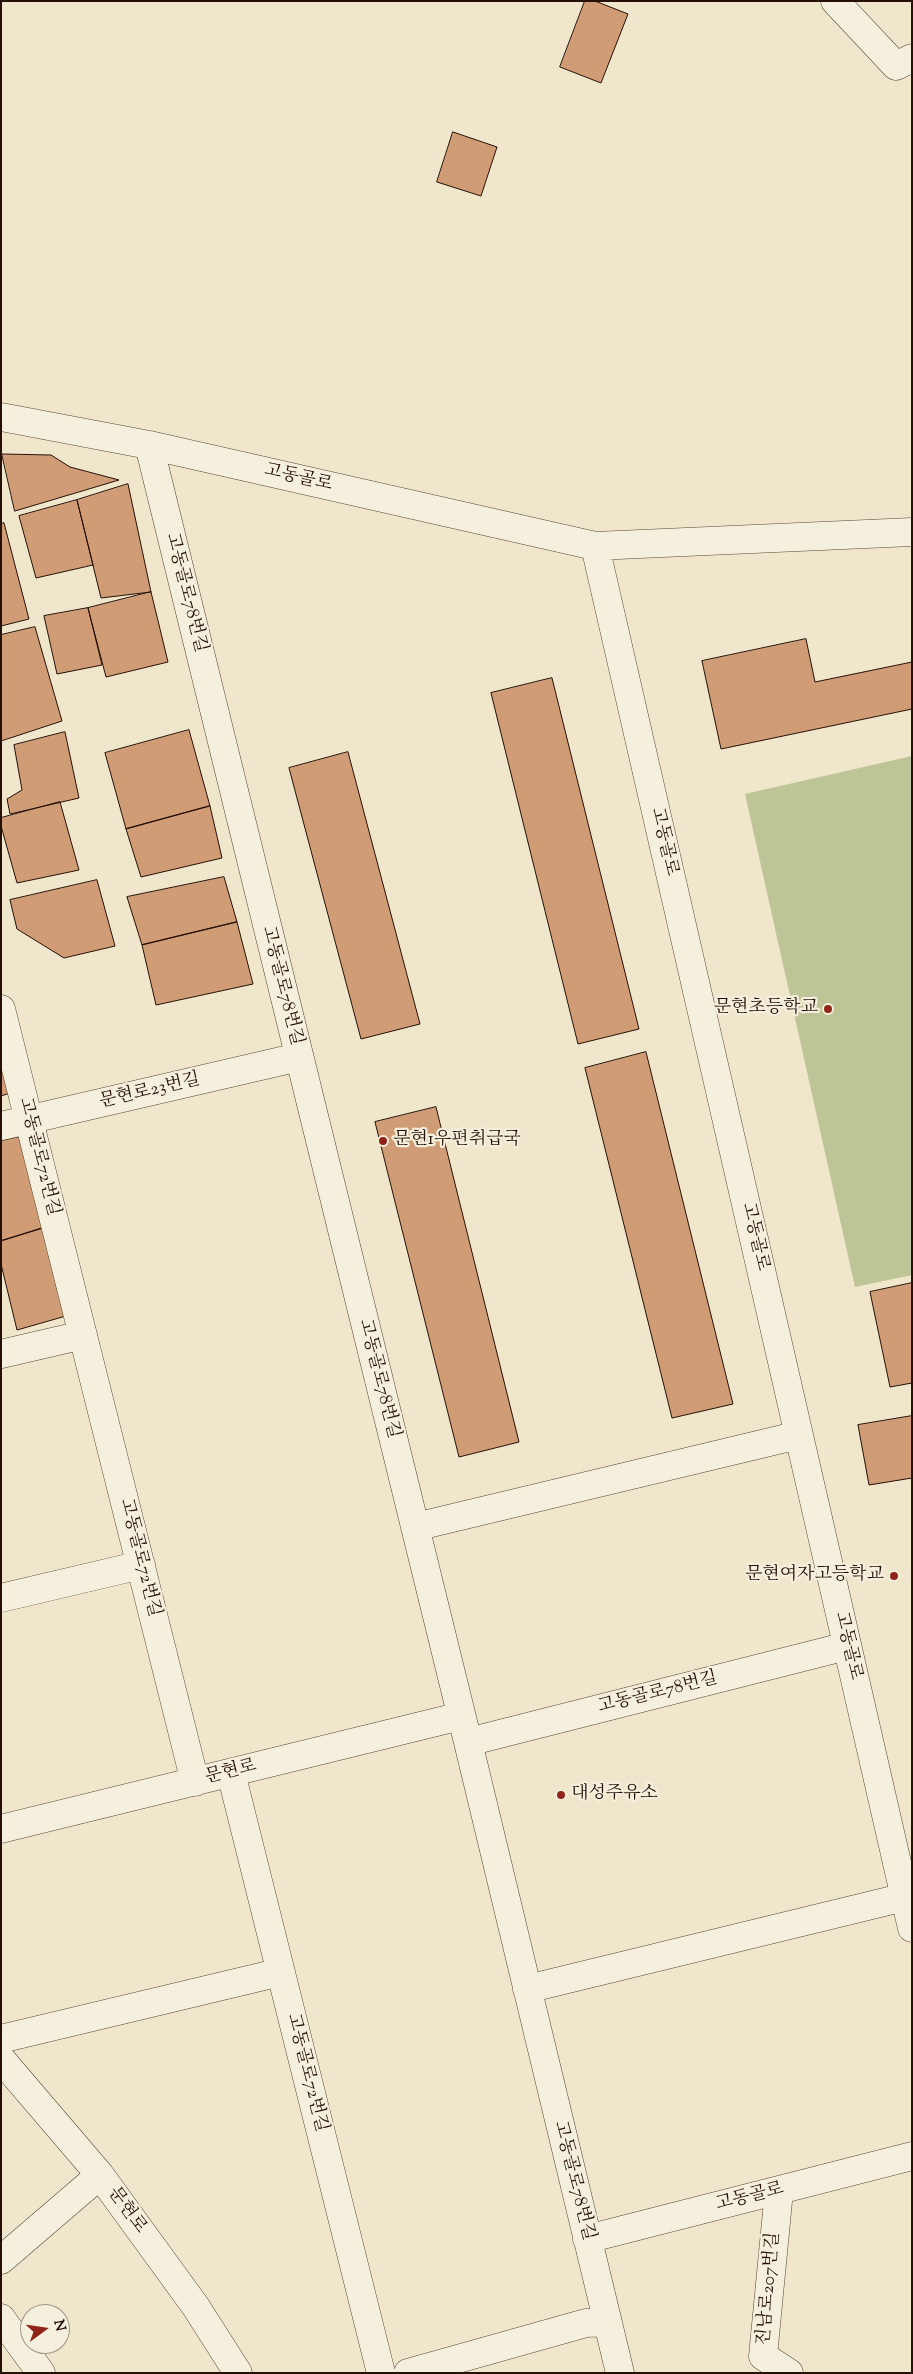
<!DOCTYPE html>
<meta charset="utf-8">
<style>
body{margin:0}
#map{position:relative;width:913px;height:2374px;overflow:hidden;background:#f0e6cb;font-family:"Sorts Mill Goudy",serif}
canvas{display:block}
.frame{position:absolute;inset:0;border:2px solid #251006;pointer-events:none}
.north{position:absolute;left:20px;top:2304px;width:50px;height:50px;box-sizing:border-box;background:#f5efdd;border:1px solid #a29687;border-radius:50%;rotate:76deg;font-size:14px;font-weight:700;line-height:20px;text-align:center;color:#251006}
.north::after{content:'';display:block;margin:auto;width:18px;height:22px;background:#8f2418;clip-path:polygon(50% 0,100% 100%,50% 72%,0 100%)}
</style>
<div id="map">
<canvas width="913" height="2374"></canvas>
<div class="frame"></div>
<div class="north">N</div>
</div>
<script>
const ctx = document.querySelector('canvas').getContext('2d');
ctx.lineJoin = 'round';
function fill(path, color) { ctx.fillStyle = color; ctx.fill(path, 'evenodd'); }
function stroke(path, color, width, dash) { ctx.strokeStyle = color; ctx.lineWidth = width; ctx.lineCap = dash ? 'butt' : 'round'; ctx.setLineDash(dash || []); ctx.stroke(path); }
function write(font, color, halo, rows, align = 'center') {
  ctx.font = font + ' "Sorts Mill Goudy","Noto Serif KR",serif'; ctx.lineWidth = 4.5; ctx.setLineDash([]); ctx.textBaseline = 'middle'; ctx.strokeStyle = halo; ctx.fillStyle = color; for (const [text, x, y, turn = 0] of rows) {
    ctx.save(); ctx.translate(x, y); ctx.rotate((+turn || 0) * Math.PI / 180); ctx.textAlign = isNaN(turn) ? turn : align; if (halo) ctx.strokeText(text, 0, 0); ctx.fillText(text, 0, 0); ctx.restore();
  }
}
fill(new Path2D(`
 M 912,756 L 912,1275 L 855,1287 L 745,794 Z`), '#bdc495');
const building = new Path2D(`
 M 585,1 L 595,1 L 628,14 L 601,83 L 560,67 Z
 M 453,132 L 497,147 L 481,196 L 437,182 Z
 M 2,454 L 51,455 L 70,467 L 119,480 L 15,511 Z
 M 128,484 L 151,592 L 101,598 L 77,500 Z
 M 77,500 L 93,565 L 36,578 L 19,516 Z
 M 4,523 L 29,619 L 1,626 L 1,524 Z
 M 151,592 L 168,662 L 106,677 L 88,608 Z
 M 88,608 L 102,665 L 57,674 L 44,616 Z
 M 35,627 L 62,721 L 1,741 L 1,635 Z
 M 806,639 L 815,682 L 912,662 L 912,709 L 721,749 L 702,661 Z
 M 552,678 L 639,1029 L 578,1044 L 491,693 Z
 M 189,730 L 210,806 L 126,829 L 105,753 Z
 M 65,732 L 79,798 L 10,814 L 7,799 L 22,790 L 14,745 Z
 M 348,752 L 420,1024 L 361,1039 L 289,768 Z
 M 60,802 L 79,870 L 17,883 L 1,826 L 1,818 Z
 M 210,806 L 222,858 L 141,877 L 126,829 Z
 M 224,877 L 237,922 L 142,945 L 127,897 Z
 M 97,880 L 115,946 L 64,958 L 17,929 L 10,900 Z
 M 237,922 L 253,984 L 156,1005 L 142,945 Z
 M 646,1052 L 733,1404 L 672,1418 L 585,1068 Z
 M 1,1058 L 10,1093 L 1,1096 Z
 M 436,1107 L 519,1442 L 459,1457 L 375,1122 Z
 M 19,1137 L 43,1228 L 1,1241 L 1,1141 Z
 M 43,1228 L 66,1316 L 17,1330 L 1,1264 L 1,1241 Z
 M 912,1283 L 912,1383 L 890,1387 L 870,1292 Z
 M 912,1416 L 912,1478 L 869,1485 L 858,1425 Z`);
fill(building, '#d09c76');
stroke(building, '#251006', 1);
const minor = new Path2D(`
 M 835,1 L 896,66 L 912,58
 M 1,417 L 149,445 L 595,546 L 912,532
 M 149,445 L 468,1742 L 620,2373
 M 595,546 L 912,1928
 M 1,1009 L 195,1782
 M 1,1126 L 299,1057
 M 1,1354 L 83,1335
 M 415,1527 L 799,1435
 M 1,1598 L 141,1565
 M 468,1742 L 847,1646
 M 231,1773 L 381,2373
 M 1,1829 L 461,1716
 M 527,1989 L 905,1897
 M 1,2039 L 281,1972
 M 1,2059 L 100,2175 L 196,2307 L 238,2373
 M 779,2191 L 763,2356 L 789,2373
 M 587,2239 L 912,2156
 M 1,2260 L 100,2175
 M 1,2318 L 41,2373
 M 408,2373 L 586,2323 L 607,2322`);
stroke(minor, '#584637', 29);
stroke(minor, '#f5efdd', 28);
for (const [x, y, r, color] of [
 [828,1009,5,"#8f2418"],
 [383,1141,5,"#8f2418"],
 [894,1576,5,"#8f2418"],
 [561,1795,5,"#8f2418"]
]) { const dot = new Path2D(); dot.arc(x, y, r, 0, 2 * Math.PI); ctx.fillStyle = color; ctx.fill(dot); stroke(dot, '#f5efdd', 2); }
write('18px', '#251006', '#f5efdd', [
 ["고동골로",298,479,13],
 ["고동골로78번길",185,593,76],
 ["고동골로",663,842,77],
 ["고동골로78번길",281,986,76],
 ["문현로23번길",150,1092,-13],
 ["고동골로72번길",38,1157,76],
 ["고동골로",754,1237,77],
 ["고동골로78번길",378,1379,76],
 ["고동골로72번길",139,1558,76],
 ["고동골로",847,1646,77],
 ["고동골로78번길",658,1694,-14],
 ["문현로",231,1773,-14],
 ["고동골로72번길",306,2073,76],
 ["고동골로78번길",573,2181,76],
 ["고동골로",750,2198,-14],
 ["문현로",126,2211,54],
 ["진남로207번길",770,2289,-85]
]);
write('18px', '#251006', '#f5efdd', [
 ["문현초등학교",818,1009],
 ["문현1우편취급국",393,1141,"left"],
 ["문현여자고등학교",884,1576],
 ["대성주유소",571,1795,"left"]
], 'right');
</script>
